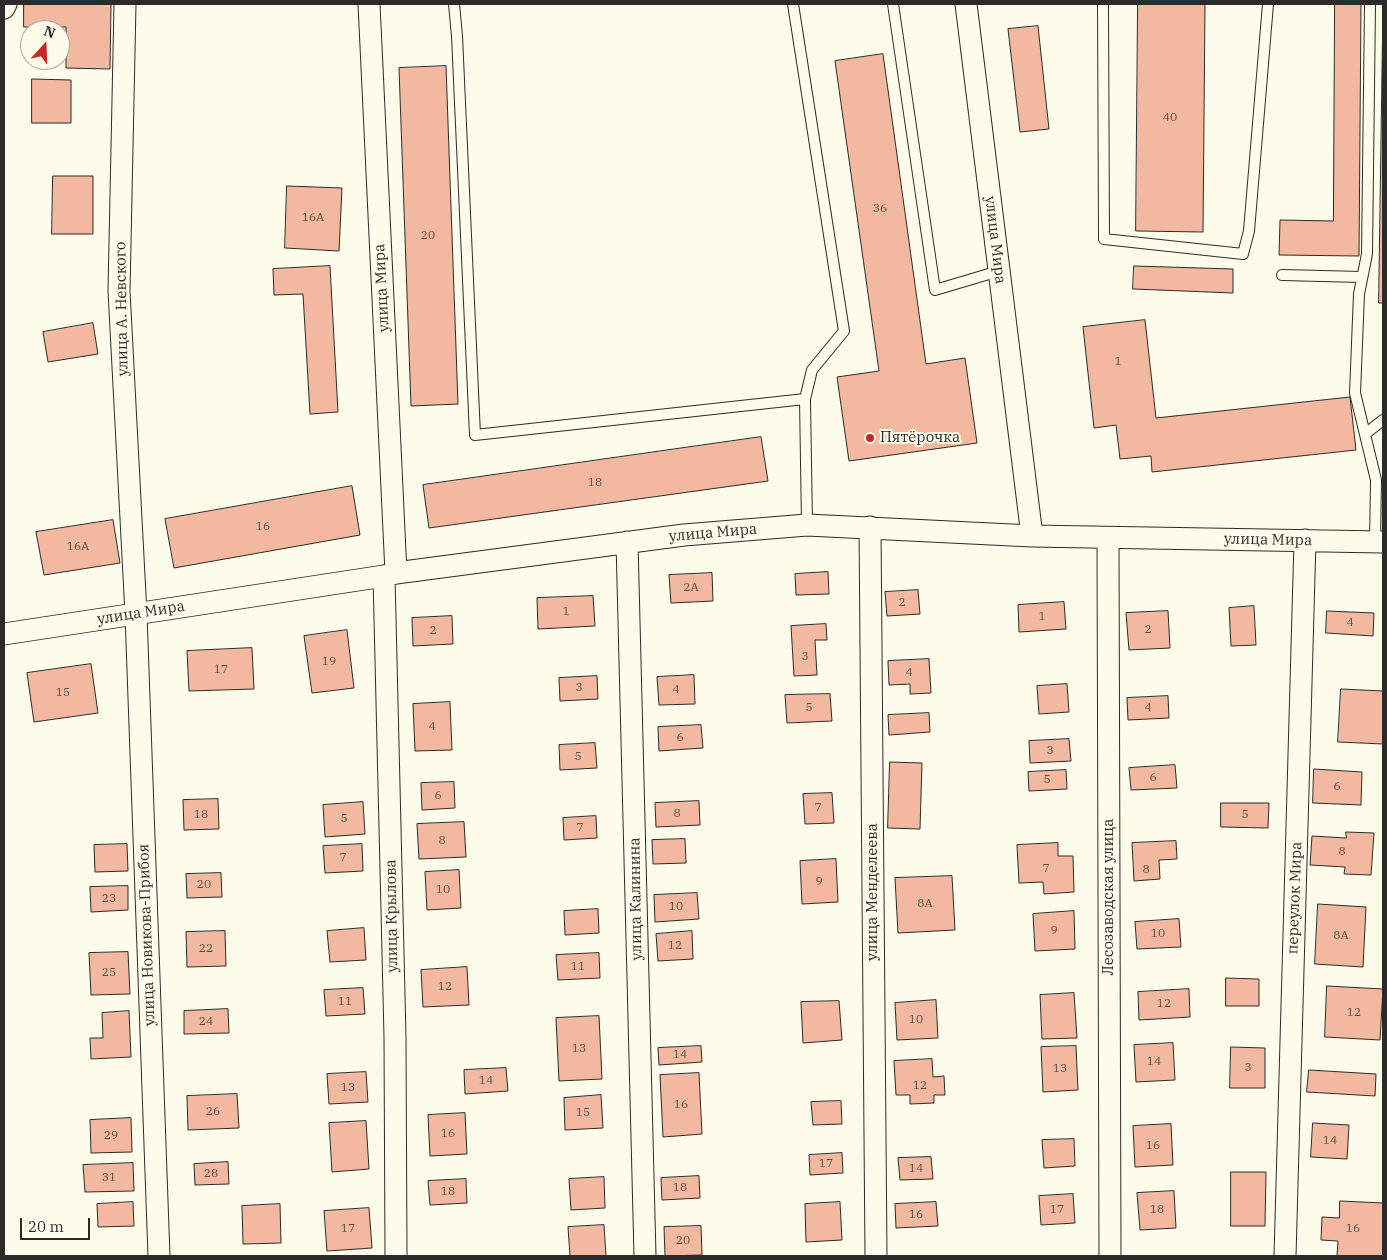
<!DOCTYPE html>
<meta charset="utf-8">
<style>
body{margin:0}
#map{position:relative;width:1387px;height:1260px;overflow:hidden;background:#fdfbea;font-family:"IBM Plex Serif",serif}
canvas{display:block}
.frame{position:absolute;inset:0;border:5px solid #2b2b2b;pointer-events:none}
.north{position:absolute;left:20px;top:20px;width:50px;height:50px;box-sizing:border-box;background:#fdfbea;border:1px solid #a9a89e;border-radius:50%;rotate:20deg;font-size:14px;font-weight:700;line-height:20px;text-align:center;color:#2b2b2b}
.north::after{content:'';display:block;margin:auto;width:18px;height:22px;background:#c62828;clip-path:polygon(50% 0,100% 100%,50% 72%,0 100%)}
.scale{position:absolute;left:20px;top:1218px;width:70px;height:22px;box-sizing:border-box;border:2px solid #2b2b2b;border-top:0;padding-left:6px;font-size:15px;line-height:18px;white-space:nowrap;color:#2b2b2b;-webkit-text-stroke:4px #fdfbea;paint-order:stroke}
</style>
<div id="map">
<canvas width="1387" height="1260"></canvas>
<div class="frame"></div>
<div class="north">N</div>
<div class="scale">20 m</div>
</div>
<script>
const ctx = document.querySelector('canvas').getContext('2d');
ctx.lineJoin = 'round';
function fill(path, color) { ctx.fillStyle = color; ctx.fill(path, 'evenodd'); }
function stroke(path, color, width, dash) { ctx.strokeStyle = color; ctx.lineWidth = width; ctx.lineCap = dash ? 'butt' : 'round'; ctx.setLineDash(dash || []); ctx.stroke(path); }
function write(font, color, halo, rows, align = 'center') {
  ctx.font = font + ' "IBM Plex Serif",serif'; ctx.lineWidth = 4; ctx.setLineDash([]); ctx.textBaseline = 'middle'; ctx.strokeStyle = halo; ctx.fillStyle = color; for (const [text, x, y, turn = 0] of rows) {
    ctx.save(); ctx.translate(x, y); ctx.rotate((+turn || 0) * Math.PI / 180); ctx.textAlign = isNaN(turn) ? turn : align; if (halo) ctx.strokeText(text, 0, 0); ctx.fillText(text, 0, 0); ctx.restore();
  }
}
const building = new Path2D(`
 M 24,4 L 111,4 L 110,69 L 66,68 L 66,27 L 24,27 Z
 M 1138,4 L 1205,4 L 1203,232 L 1136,231 Z
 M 1335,4 L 1361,4 L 1359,256 L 1279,255 L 1280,220 L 1333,221 Z
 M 1383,4 L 1383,303 L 1379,303 Z
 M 1038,26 L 1049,129 L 1020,132 L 1008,29 Z
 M 883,54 L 926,364 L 965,358 L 977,443 L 849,461 L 837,377 L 879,371 L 835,61 Z
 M 446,66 L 458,404 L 411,406 L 399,68 Z
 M 32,79 L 71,80 L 71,123 L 32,123 Z
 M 53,176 L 93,176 L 93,234 L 52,234 Z
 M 287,186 L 342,188 L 339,251 L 285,248 Z
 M 330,266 L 338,412 L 310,414 L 303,294 L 274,295 L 273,269 Z
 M 1134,266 L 1233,269 L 1233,293 L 1133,289 Z
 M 1145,320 L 1156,418 L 1350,397 L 1356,450 L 1152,472 L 1151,456 L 1120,459 L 1116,425 L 1094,428 L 1083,327 Z
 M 93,323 L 98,354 L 48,362 L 43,332 Z
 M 761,437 L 768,481 L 429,528 L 423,485 Z
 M 352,486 L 360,535 L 174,568 L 165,519 Z
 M 113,520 L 120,563 L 44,575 L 36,532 Z
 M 828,572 L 829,594 L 796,595 L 795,574 Z
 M 712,573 L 713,601 L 671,603 L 669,575 Z
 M 918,590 L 920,614 L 887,616 L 885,592 Z
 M 593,596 L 595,626 L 538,629 L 537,598 Z
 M 1064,602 L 1066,629 L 1019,632 L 1018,605 Z
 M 1254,606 L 1256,645 L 1231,646 L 1229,608 Z
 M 1168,611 L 1170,648 L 1129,650 L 1126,613 Z
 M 1327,611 L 1374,613 L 1373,636 L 1326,633 Z
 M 452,616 L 453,644 L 413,646 L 412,618 Z
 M 826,624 L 827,640 L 815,640 L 817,675 L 794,676 L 791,626 Z
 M 347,630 L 354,688 L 312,693 L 304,636 Z
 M 252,648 L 254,689 L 189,691 L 187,651 Z
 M 929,659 L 931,693 L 910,694 L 910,684 L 889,685 L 888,661 Z
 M 91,664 L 98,713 L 34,722 L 27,673 Z
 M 694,675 L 695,704 L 659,705 L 657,677 Z
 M 597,676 L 598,699 L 560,701 L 559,678 Z
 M 1067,684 L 1069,712 L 1039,714 L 1037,686 Z
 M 1341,689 L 1383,691 L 1383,744 L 1338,742 Z
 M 830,694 L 832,721 L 787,723 L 785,695 Z
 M 1168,696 L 1169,718 L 1128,720 L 1127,698 Z
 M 450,702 L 452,750 L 415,751 L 413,704 Z
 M 929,713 L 930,732 L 889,735 L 888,715 Z
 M 701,725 L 703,748 L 659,751 L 658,727 Z
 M 1069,739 L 1071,761 L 1030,763 L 1029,741 Z
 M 595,743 L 597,768 L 560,770 L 559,745 Z
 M 890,762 L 922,763 L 920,829 L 888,828 Z
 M 1175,765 L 1177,788 L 1131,790 L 1129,768 Z
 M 1314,769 L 1362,772 L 1361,805 L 1313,803 Z
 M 1066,770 L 1067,789 L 1029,791 L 1028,772 Z
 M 454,782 L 455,808 L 422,810 L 421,783 Z
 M 832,793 L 834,823 L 805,824 L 803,794 Z
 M 218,799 L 219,829 L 184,830 L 183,800 Z
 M 699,801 L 700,825 L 656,827 L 655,803 Z
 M 363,802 L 365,834 L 325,837 L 323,805 Z
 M 1221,803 L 1269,803 L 1268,828 L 1221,827 Z
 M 596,816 L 597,838 L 564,840 L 563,818 Z
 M 464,822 L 466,857 L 419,859 L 417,824 Z
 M 1346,832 L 1374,833 L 1371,875 L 1344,874 L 1345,867 L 1310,865 L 1312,836 L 1346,838 Z
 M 685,839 L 686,863 L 653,864 L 652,840 Z
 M 1176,841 L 1177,859 L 1159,860 L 1160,879 L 1134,881 L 1132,843 Z
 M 1058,843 L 1058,856 L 1073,856 L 1074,892 L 1044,894 L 1043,882 L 1019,883 L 1017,845 Z
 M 127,844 L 128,871 L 95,872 L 94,845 Z
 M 362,844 L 363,871 L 325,873 L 323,846 Z
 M 836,859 L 838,902 L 802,904 L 800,861 Z
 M 459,870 L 461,908 L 427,910 L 425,872 Z
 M 221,873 L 222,897 L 187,898 L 186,874 Z
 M 952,876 L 955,930 L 898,933 L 895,878 Z
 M 128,886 L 128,910 L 91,912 L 90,887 Z
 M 697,893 L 699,919 L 655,922 L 654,895 Z
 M 1318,904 L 1366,907 L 1363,967 L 1315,964 Z
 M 598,909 L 599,933 L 565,935 L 564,911 Z
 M 1074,911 L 1075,949 L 1035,951 L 1033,914 Z
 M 1179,919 L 1181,947 L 1137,949 L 1135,922 Z
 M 364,928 L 366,960 L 330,962 L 327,931 Z
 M 225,931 L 226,966 L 187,967 L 186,932 Z
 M 692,931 L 693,959 L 658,961 L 656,934 Z
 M 128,952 L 130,994 L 91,995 L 89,953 Z
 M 599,953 L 600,978 L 558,980 L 556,955 Z
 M 467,967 L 469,1005 L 423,1007 L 421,970 Z
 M 1226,978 L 1259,979 L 1259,1006 L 1226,1006 Z
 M 1327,986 L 1383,989 L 1380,1040 L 1325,1037 Z
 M 363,988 L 365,1014 L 326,1016 L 324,990 Z
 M 1189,989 L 1190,1017 L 1139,1020 L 1138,992 Z
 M 1074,993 L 1077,1038 L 1042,1039 L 1040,995 Z
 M 936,1000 L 938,1038 L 897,1040 L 895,1003 Z
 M 839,1001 L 842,1040 L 803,1043 L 801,1002 Z
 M 228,1009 L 229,1033 L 184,1034 L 184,1011 Z
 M 129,1011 L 131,1057 L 91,1059 L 90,1038 L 103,1038 L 102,1013 Z
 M 599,1016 L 602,1079 L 559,1081 L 556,1018 Z
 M 1173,1043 L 1175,1080 L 1136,1082 L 1134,1045 Z
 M 701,1046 L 702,1062 L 659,1065 L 658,1048 Z
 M 1076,1046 L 1078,1090 L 1043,1092 L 1041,1047 Z
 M 1231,1047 L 1265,1048 L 1265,1088 L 1230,1088 Z
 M 932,1059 L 933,1077 L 944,1076 L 945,1095 L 934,1095 L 934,1103 L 910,1104 L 910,1095 L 896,1095 L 894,1061 Z
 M 506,1068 L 508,1091 L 465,1094 L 464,1070 Z
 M 1309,1070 L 1376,1074 L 1375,1096 L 1307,1092 Z
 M 366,1072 L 368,1102 L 329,1104 L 327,1074 Z
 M 699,1073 L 702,1134 L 663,1137 L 660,1075 Z
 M 237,1094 L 239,1128 L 188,1130 L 187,1096 Z
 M 601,1095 L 603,1128 L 565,1130 L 564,1098 Z
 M 841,1101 L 842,1124 L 813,1125 L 811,1102 Z
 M 465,1113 L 467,1154 L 430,1156 L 428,1115 Z
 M 131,1118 L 132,1152 L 91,1153 L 90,1120 Z
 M 366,1121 L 369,1169 L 332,1172 L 329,1123 Z
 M 1313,1123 L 1349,1125 L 1347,1159 L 1311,1157 Z
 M 1171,1124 L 1173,1165 L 1135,1167 L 1133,1126 Z
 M 1074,1139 L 1075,1166 L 1044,1168 L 1042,1140 Z
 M 842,1153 L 843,1173 L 810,1175 L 809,1155 Z
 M 931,1157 L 933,1179 L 900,1180 L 898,1158 Z
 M 228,1162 L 229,1184 L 195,1185 L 194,1164 Z
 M 133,1163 L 134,1191 L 85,1192 L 83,1165 Z
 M 1231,1172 L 1266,1172 L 1265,1226 L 1231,1226 Z
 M 699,1176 L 700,1198 L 662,1200 L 661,1178 Z
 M 604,1177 L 605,1208 L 571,1210 L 569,1179 Z
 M 466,1179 L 467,1203 L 430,1205 L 428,1181 Z
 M 1174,1191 L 1176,1228 L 1140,1230 L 1137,1193 Z
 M 1073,1194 L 1075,1223 L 1041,1225 L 1039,1196 Z
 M 1340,1201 L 1383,1203 L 1383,1256 L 1337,1256 L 1338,1241 L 1321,1240 L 1322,1217 L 1339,1218 Z
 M 133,1202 L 134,1226 L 98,1227 L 97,1204 Z
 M 840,1202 L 842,1240 L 806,1242 L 805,1204 Z
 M 936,1202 L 938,1226 L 896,1228 L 895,1204 Z
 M 280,1204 L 281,1243 L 243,1244 L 242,1206 Z
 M 369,1208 L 372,1248 L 327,1251 L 324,1211 Z
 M 604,1225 L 606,1256 L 570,1256 L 568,1227 Z
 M 701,1226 L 702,1255 L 665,1256 L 664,1227 Z`);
fill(building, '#f2b8a0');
stroke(building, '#2b2b2b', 1);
const service = new Path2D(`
 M 454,4 L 457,36 L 475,435 L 805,399 L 807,525
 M 793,4 L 844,331 L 812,370 L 805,399
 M 893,4 L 935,290 L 999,271
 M 1103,4 L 1104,239 L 1243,254 L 1249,231 L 1268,4
 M 1370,4 L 1367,254 L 1359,294 L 1355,393 L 1376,480 L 1375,542
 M 1282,275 L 1362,277
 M 1365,434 L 1383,420`);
const minor = new Path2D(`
 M 125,4 L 119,291 L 136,614 L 159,1256
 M 369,4 L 396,573
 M 966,4 L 1032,536
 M 4,8 L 6,4
 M 870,527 L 876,1256
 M 1108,538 L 1110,1256
 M 627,542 L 645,1256
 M 384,576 L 395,1037 L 396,1256
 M 4,634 L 384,576 L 396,573 L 684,535 L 807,525 L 1032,536 L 1383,542
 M 1285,1256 L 1305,540`);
stroke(service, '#2b2b2b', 12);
stroke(minor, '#2b2b2b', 23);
stroke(service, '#fdfbea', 10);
stroke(minor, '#fdfbea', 21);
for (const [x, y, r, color] of [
 [870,438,5,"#c62828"]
]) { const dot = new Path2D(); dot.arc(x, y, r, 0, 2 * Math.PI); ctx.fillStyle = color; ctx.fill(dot); stroke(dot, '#fdfbea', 2); }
write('12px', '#5d4e48', null, [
 ["40",1170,118],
 ["36",880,209],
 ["16А",313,218],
 ["20",428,236],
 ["1",1118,362],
 ["18",595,483],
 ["16",263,527],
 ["16А",78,547],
 ["2А",691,588],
 ["2",902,603],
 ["1",566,612],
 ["1",1042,617],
 ["4",1350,623],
 ["2",1148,630],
 ["2",433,631],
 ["3",805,657],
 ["19",329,662],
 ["17",221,670],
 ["4",909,673],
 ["3",579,688],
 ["4",676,690],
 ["15",63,693],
 ["5",809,708],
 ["4",1148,708],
 ["4",432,727],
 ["6",680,738],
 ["3",1050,751],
 ["5",578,757],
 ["6",1153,778],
 ["5",1047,780],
 ["6",1337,787],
 ["6",438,796],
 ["7",818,808],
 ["8",677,814],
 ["18",201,815],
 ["5",1245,815],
 ["5",344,819],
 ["7",580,828],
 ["8",442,841],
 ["8",1342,852],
 ["7",343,858],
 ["7",1046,869],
 ["8",1146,870],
 ["9",819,882],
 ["20",204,885],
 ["10",443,890],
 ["23",109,899],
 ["8А",925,904],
 ["10",676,907],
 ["9",1054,931],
 ["10",1158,934],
 ["8А",1341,936],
 ["12",675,946],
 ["22",206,949],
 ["11",578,967],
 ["25",109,973],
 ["12",445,987],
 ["11",345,1002],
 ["12",1164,1004],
 ["12",1354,1013],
 ["10",916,1020],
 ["24",206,1022],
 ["13",579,1049],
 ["14",680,1055],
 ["14",1154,1062],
 ["3",1248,1068],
 ["13",1060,1069],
 ["14",486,1081],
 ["12",920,1086],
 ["13",348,1088],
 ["16",681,1105],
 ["26",213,1112],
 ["15",583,1113],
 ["16",448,1134],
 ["29",111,1136],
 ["14",1330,1141],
 ["16",1153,1146],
 ["17",826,1164],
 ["14",916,1169],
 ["28",211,1174],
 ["31",109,1178],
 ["18",680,1188],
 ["18",448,1192],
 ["17",1057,1210],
 ["18",1157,1210],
 ["16",916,1215],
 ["17",348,1229],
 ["16",1353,1229],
 ["20",683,1241]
]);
write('15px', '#2b2b2b', '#fdfbea', [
 ["улица Мира",995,240,83],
 ["улица Мира",382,288,-93],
 ["улица А. Невского",122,309,-91],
 ["улица Мира",713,533,-5],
 ["улица Мира",1268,540,1],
 ["улица Мира",141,613,-9],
 ["улица Менделеева",873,892,-90],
 ["Лесозаводская улица",1109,897,-90],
 ["переулок Мира",1295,898,-88],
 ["улица Калинина",636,899,-91],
 ["улица Крылова",392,916,-91],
 ["улица Новикова-Прибоя",147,935,-92]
]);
write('15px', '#2b2b2b', '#fdfbea', [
 ["Пятёрочка",880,438]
], 'left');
</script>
